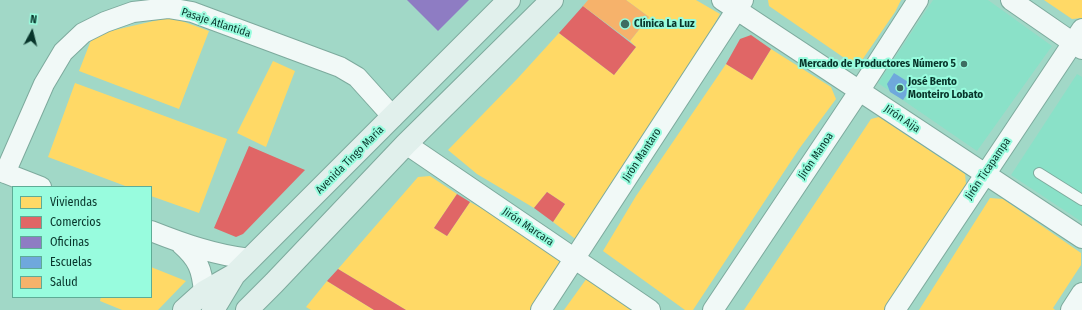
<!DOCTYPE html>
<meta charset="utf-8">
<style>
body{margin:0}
#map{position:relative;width:1082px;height:310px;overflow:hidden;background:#a1d8c7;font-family:"Fira Sans Condensed",sans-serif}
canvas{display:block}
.legend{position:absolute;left:12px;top:186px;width:140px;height:112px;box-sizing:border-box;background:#98fcde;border:1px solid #5eac96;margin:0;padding:5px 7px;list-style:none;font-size:12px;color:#08352b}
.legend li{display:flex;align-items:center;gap:8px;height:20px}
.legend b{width:20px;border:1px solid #5eac96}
.north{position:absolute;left:12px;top:12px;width:40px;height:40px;-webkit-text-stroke:3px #98fcde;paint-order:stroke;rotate:7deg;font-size:11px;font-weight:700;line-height:16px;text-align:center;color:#08352b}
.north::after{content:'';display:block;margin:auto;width:14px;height:18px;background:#08352b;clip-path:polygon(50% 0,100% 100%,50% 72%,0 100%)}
</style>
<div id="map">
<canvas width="1082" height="310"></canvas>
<ul class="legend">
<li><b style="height:11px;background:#ffd966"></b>Viviendas</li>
<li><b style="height:11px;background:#e06666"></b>Comercios</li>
<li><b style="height:11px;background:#8e7cc3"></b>Oficinas</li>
<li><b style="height:11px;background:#6fa8dc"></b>Escuelas</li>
<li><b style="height:11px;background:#f6b26b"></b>Salud</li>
</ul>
<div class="north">N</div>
</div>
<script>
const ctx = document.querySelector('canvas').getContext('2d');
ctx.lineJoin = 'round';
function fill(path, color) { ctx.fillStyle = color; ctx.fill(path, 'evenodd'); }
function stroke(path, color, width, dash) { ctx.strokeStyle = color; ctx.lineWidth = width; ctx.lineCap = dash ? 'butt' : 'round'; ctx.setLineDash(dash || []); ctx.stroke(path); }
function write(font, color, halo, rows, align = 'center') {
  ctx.font = font + ' "Fira Sans Condensed",sans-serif'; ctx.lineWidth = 4; ctx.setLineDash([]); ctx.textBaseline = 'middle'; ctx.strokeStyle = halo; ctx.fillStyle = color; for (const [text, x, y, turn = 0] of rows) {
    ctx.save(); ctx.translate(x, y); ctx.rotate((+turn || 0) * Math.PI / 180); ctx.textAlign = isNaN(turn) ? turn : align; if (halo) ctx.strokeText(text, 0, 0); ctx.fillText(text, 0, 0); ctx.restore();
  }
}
fill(new Path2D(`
 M 933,0 L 988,0 L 1052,46 L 977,151 L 878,83 Z
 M 1077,74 L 1082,77 L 1082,222 L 1011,175 Z`), '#8ae1c8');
fill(new Path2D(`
 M 626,0 L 696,0 L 720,14 L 704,43 L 638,142 L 578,241 L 553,222 L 565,204 L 547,192 L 534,208 L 477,174 L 448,150 L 518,78 L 559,33 L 614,75 L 636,47 L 630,41 L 649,17 Z
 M 768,0 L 901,0 L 895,12 L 860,63 L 853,64 L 769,6 Z
 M 1044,0 L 1082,0 L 1082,18 L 1072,19 Z
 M 171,17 L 209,31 L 179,109 L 79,71 L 93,35 Z
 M 771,49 L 831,87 L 836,99 L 799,149 L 693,310 L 685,310 L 603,251 L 636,196 L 726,64 L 752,80 Z
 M 273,61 L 295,71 L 266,147 L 237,133 Z
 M 75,83 L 227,139 L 199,213 L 151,196 L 151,187 L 128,187 L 48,157 Z
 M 879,117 L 965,174 L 966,184 L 893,298 L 885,310 L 744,310 L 871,119 Z
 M 430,176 L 457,194 L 434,228 L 447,236 L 470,202 L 495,216 L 561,262 L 531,310 L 406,310 L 338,269 L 418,177 Z
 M 990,198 L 1003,199 L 1081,253 L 1081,265 L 1053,308 L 1055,310 L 919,310 Z
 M 151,267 L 186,281 L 158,310 L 122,310 L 100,301 L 101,297 L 151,297 Z
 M 587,278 L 634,310 L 564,310 Z
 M 327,281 L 374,310 L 311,310 L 306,307 Z`), '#ffd966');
fill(new Path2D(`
 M 583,6 L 636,47 L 614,75 L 559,33 Z
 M 751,35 L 771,49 L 752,80 L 726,64 L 740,39 Z
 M 249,146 L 305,170 L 243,234 L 236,237 L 214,228 Z
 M 547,192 L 565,204 L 553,222 L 534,208 Z
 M 457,194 L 470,202 L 447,236 L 434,228 Z
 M 338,269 L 406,310 L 374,310 L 327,281 Z`), '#e06666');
fill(new Path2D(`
 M 407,0 L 469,0 L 438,31 Z`), '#8e7cc3');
fill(new Path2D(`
 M 894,73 L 913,85 L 903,100 L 890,92 L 887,84 Z`), '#6fa8dc');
fill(new Path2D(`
 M 588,0 L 626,0 L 649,17 L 630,41 L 583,6 Z`), '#f6b26b');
const lane = new Path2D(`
 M 1039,173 L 1082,200`);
const street = new Path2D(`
 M 722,0 L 1082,238
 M 1011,0 L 1082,49
 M 406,144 L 650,310
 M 0,171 L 41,187
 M 5,173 L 44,84 L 63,52 L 83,33 L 105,22 L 133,12 L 168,8 L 192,12 L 340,67 L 357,77 L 393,117
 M 151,231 C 184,244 215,255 250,259
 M 181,244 C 198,259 202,269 204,292
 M 541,310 L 743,0
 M 713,310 L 860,90 L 918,0
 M 895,310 L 1082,29
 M 1071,310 L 1082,293`);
const secondary = new Path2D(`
 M 184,310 L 204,292 L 232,276
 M 213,310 L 234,275 L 509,0
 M 247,310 L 274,283 L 406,144 L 552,0`);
stroke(lane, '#7daa9d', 12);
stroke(street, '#7daa9d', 22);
stroke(secondary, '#7daa9d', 24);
stroke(lane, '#f1f9f7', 10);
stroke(street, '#f1f9f7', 20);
stroke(secondary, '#e1f0ec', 22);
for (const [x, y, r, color] of [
 [625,24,5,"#3e6e62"],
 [964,64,4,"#3e6e62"],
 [900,88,4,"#3e6e62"]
]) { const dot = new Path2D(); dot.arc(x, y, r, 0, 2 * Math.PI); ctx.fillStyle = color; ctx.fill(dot); stroke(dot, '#98fcde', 1.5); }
write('11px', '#08352b', '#98fcde', [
 ["Pasaje Atlantida",216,23,18],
 ["Jirón Aija",902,119,34],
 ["Jirón Mantaro",642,155,-57],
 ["Jirón Manoa",816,156,-56],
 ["Avenida Tingo María",350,160,-45],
 ["Jirón Ticapampa",988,169,-56],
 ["Jirón Marcara",528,227,34]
]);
write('bold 11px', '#08352b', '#98fcde', [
 ["Clínica La Luz",634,24],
 ["Mercado de Productores Número 5",956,64,"right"],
 ["José Bento",908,82],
 ["Monteiro Lobato",908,95]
], 'left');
</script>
